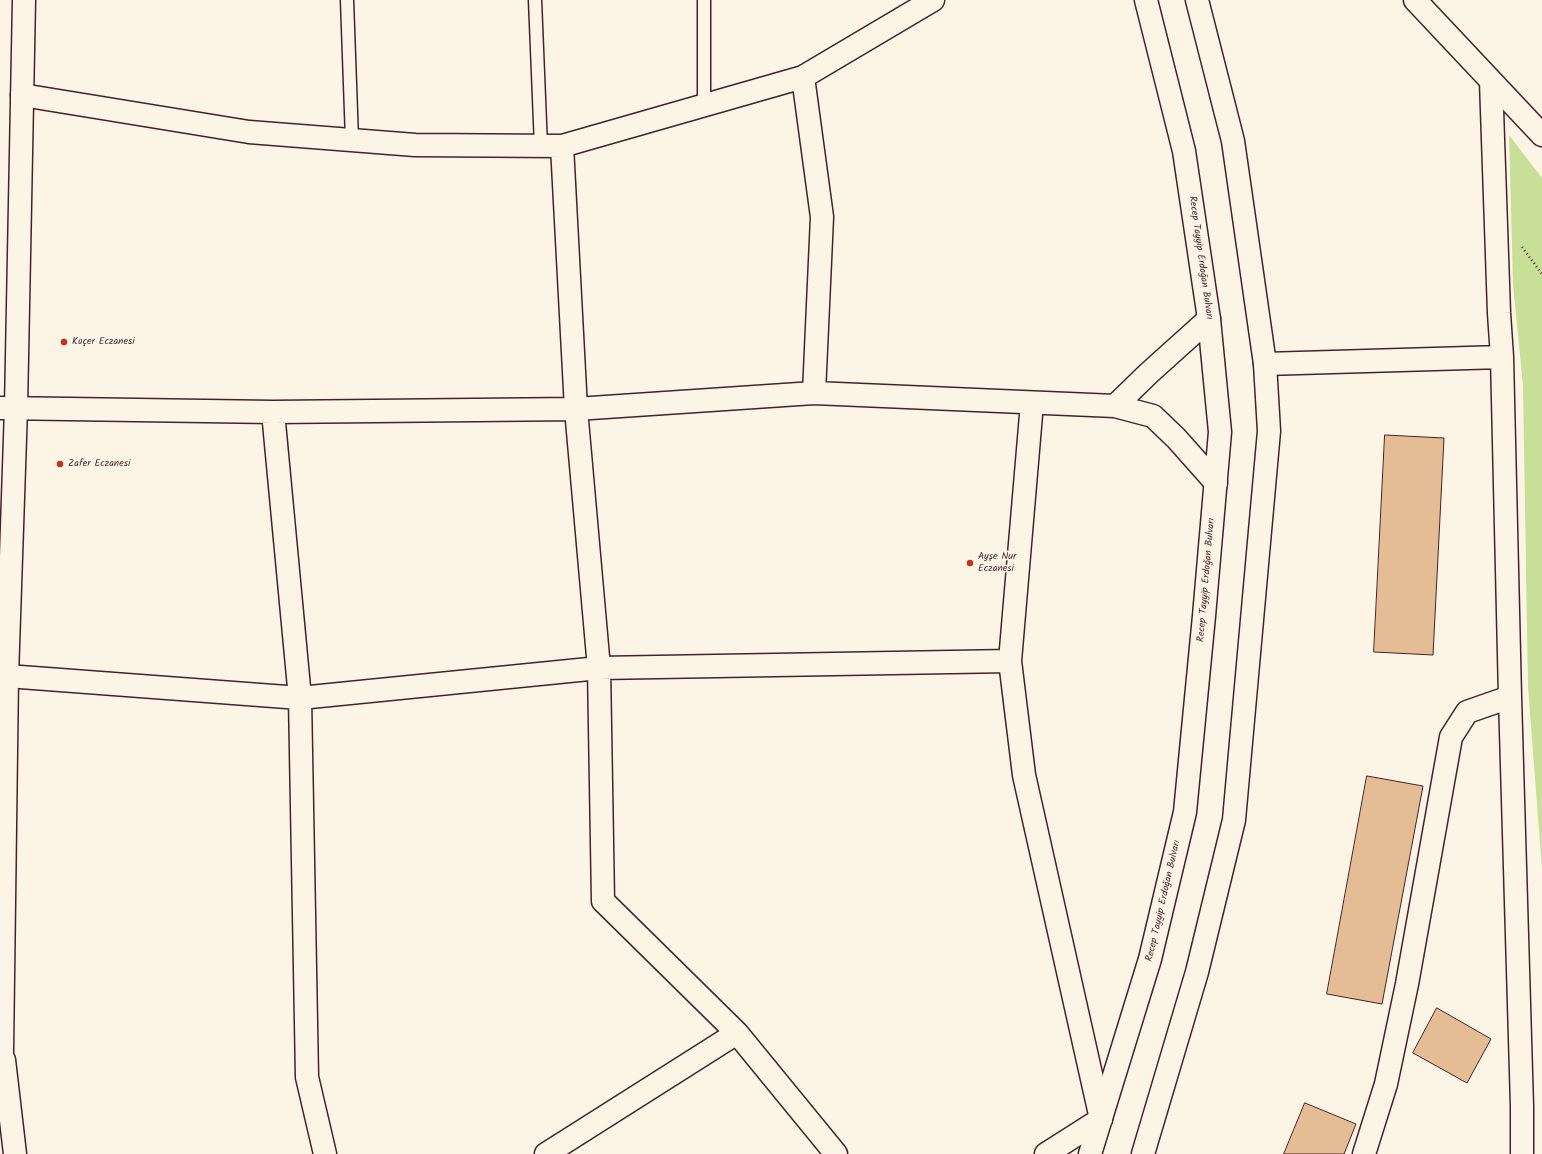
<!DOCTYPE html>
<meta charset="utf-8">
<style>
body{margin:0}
canvas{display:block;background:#fcf5e5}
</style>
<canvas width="1542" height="1154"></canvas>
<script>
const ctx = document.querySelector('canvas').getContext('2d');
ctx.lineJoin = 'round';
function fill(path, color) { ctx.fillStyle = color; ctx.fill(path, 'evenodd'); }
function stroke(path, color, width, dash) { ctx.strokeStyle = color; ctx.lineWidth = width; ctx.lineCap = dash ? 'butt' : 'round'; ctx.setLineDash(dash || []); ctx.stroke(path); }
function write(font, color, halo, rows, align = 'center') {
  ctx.font = font + ' Kalam,sans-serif'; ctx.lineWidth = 3; ctx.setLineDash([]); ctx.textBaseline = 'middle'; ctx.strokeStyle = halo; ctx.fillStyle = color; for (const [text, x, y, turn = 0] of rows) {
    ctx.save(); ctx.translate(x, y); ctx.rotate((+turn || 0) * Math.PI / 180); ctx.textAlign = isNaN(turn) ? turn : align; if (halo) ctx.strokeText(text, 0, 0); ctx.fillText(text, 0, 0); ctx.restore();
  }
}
fill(new Path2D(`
 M 1509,135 L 1542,178 L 1542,869 L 1528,687 L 1523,386 L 1513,284 Z`), '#c7df96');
const building = new Path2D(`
 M 1385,435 L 1444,438 L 1433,655 L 1374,652 Z
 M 1367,776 L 1423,786 L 1382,1004 L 1327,994 Z
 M 1437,1008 L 1491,1039 L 1467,1083 L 1413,1053 Z
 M 1305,1103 L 1356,1124 L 1344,1154 L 1284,1154 Z`);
fill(building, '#e4bd94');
stroke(building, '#4a1f2b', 1);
const service = new Path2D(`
 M 347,0 L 352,140
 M 535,0 L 541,147
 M 704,0 L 704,106`);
const minor = new Path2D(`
 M 1415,0 L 1542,135
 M 803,77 L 822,217 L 814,393
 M 1491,81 L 1499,313 L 1502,357 L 1510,697 L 1522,1106 L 1522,1154
 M 22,95 L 249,132 L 415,145 L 562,146 L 803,77 L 933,0
 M 562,146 L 576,409 L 599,668 L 603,901 L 737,1033
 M 1209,319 L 1149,373 L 1115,406 L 1153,416 L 1176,438 L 1216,483
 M 1265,364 L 1502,357
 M 1032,403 L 1010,661 L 1024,775 L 1101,1119 L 1046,1154
 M 0,408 L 273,412 L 576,409 L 814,393 L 1115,406
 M 273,412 L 300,698 L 307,1077 L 325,1154
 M 0,676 L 7,676 L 300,698 L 599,668 L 1010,661
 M 546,1154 L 737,1033 L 836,1154
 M 1364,1154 L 1386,1084 L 1407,984 L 1451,737 L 1467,712 L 1510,697`);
const tertiary = new Path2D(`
 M 4,1060 L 15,1154
 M 0,1076 L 2,1051 L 7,676 L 16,408 L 24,0`);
const secondary = new Path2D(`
 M 1090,1154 L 1150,959 L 1185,812 L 1204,616 L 1220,432 L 1209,319 L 1184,151 L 1146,0
 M 1143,1154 L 1197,972 L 1234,820 L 1269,431 L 1265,364 L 1233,141 L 1197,0`);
stroke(service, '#4a1f2b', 15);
stroke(minor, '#4a1f2b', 25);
stroke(tertiary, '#4a1f2b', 25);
stroke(secondary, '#4a1f2b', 25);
stroke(new Path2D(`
 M 1522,247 L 1542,274`), '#4a1f2b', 2.5, [1, 3]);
stroke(service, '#fcf5e5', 12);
stroke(minor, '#fcf5e5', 22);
stroke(tertiary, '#fcf5e5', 22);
stroke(secondary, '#fcf5e5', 22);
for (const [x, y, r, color] of [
 [64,342,4,"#c8321e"],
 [60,464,4,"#c8321e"],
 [970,563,4,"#c8321e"]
]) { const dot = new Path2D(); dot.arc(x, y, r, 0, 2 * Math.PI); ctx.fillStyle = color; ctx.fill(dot); stroke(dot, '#fcf5e5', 1.5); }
write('10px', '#4a1f2b', '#fcf5e5', [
 ["Recep Tayyip Erdoğan Bulvarı",1200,258,82],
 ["Recep Tayyip Erdoğan Bulvarı",1207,580,-85],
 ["Recep Tayyip Erdoğan Bulvarı",1164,901,-77]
]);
write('10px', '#4a1f2b', '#fcf5e5', [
 ["Koçer Eczanesi",72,342],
 ["Zafer Eczanesi",68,464],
 ["Ayşe Nur",978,557],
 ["Eczanesi",978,569]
], 'left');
</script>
